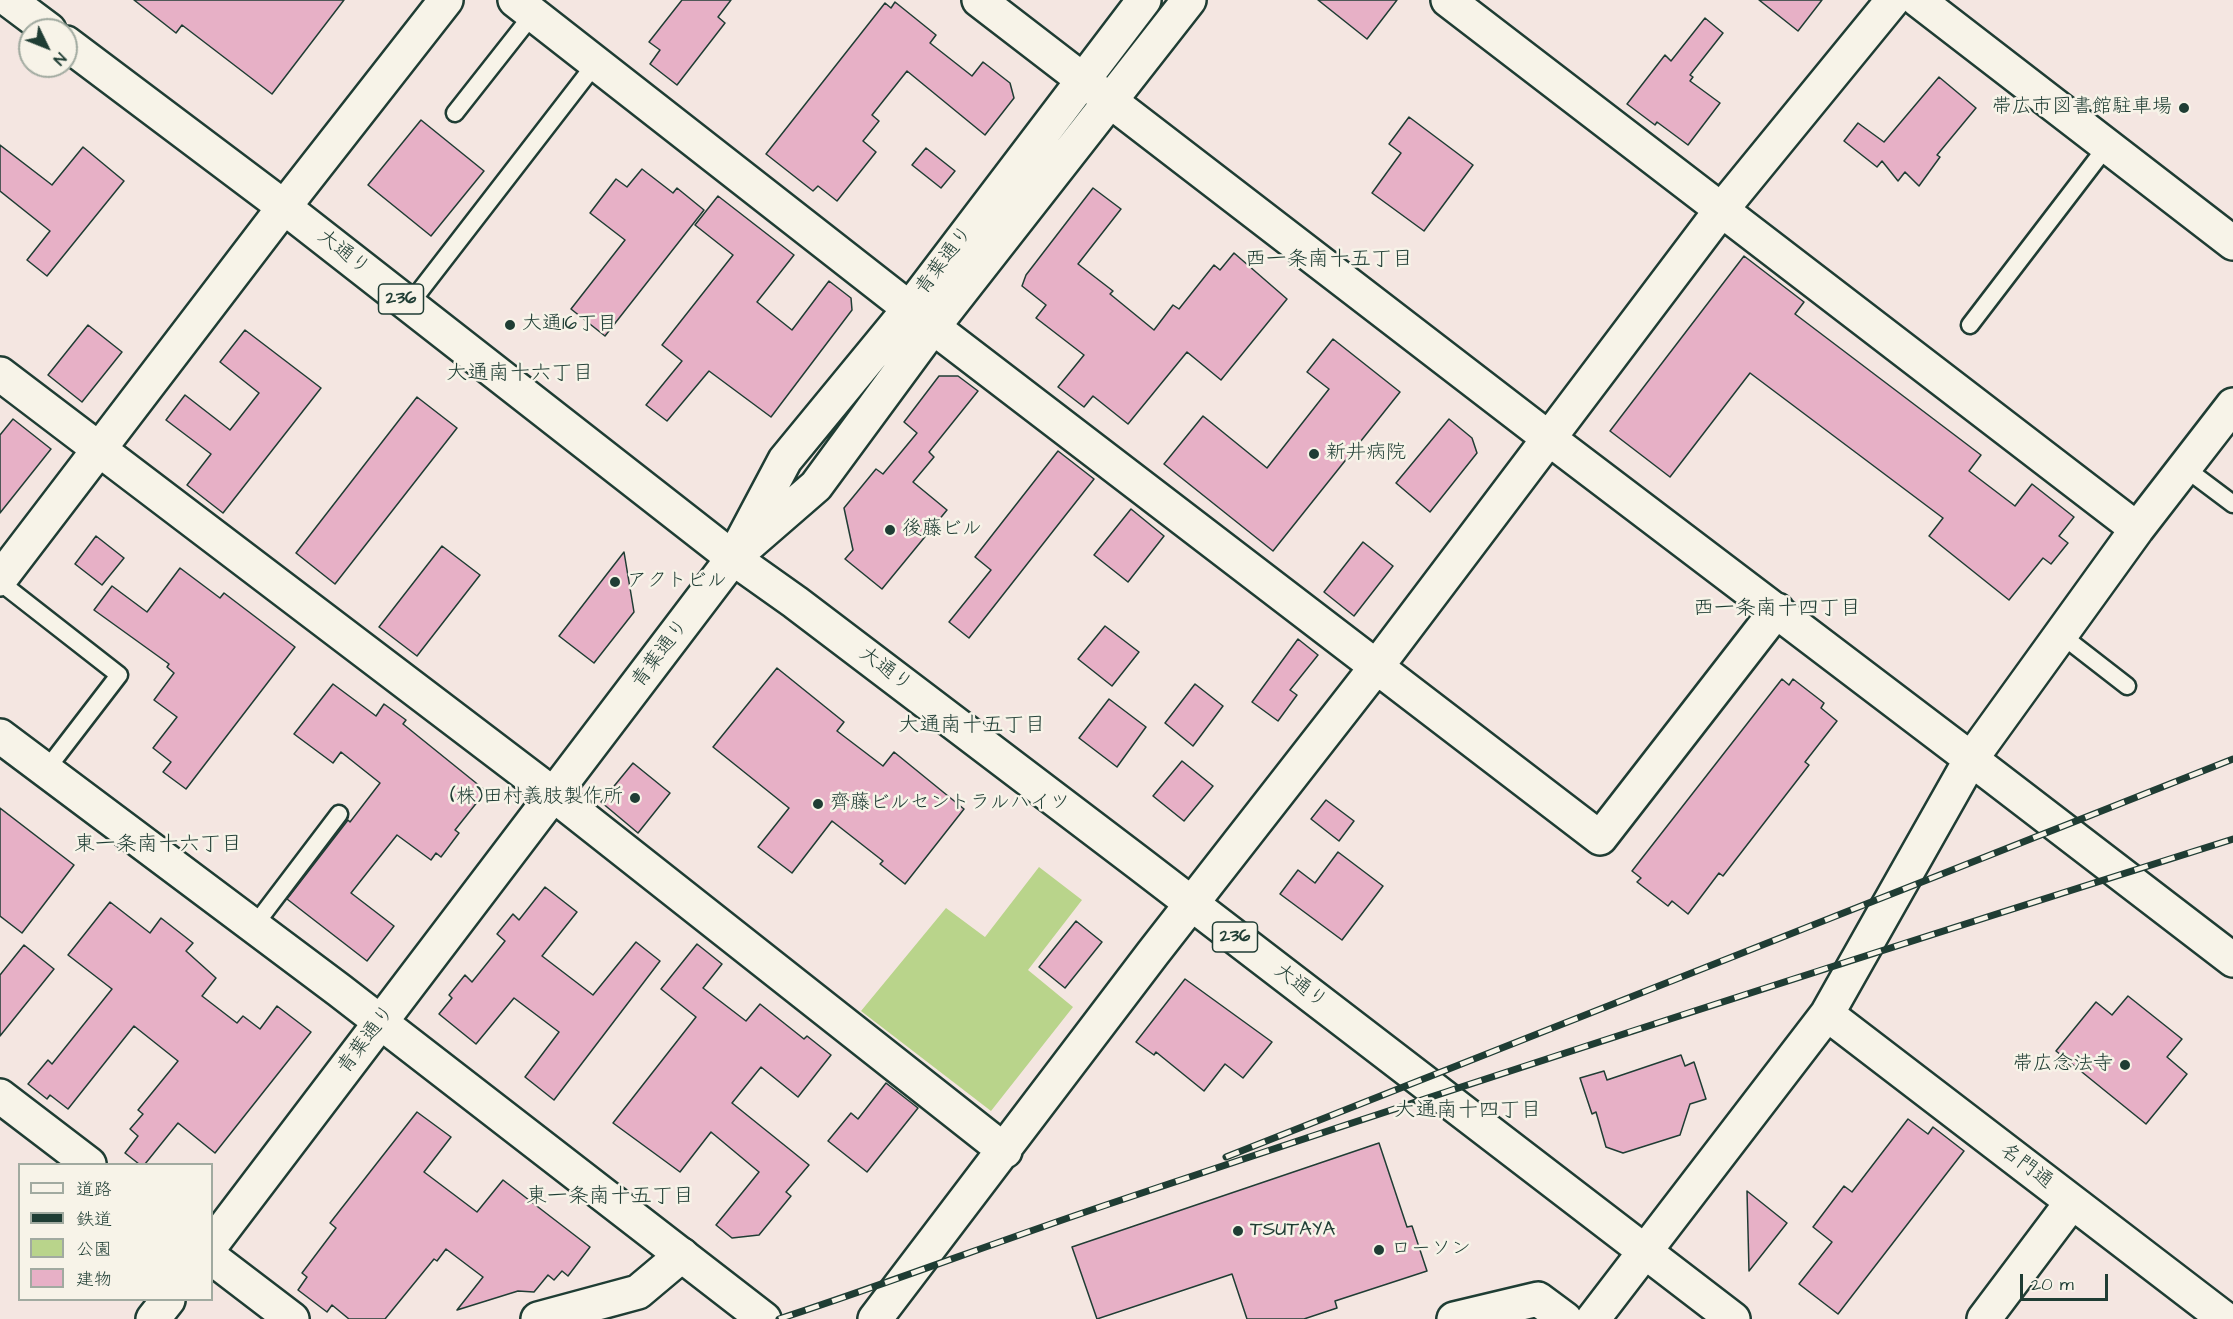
<!DOCTYPE html>
<meta charset="utf-8">
<style>
body{margin:0}
#map{position:relative;width:2233px;height:1319px;overflow:hidden;background:#f4e6e1;font-family:"Architects Daughter","Klee One",sans-serif}
canvas{display:block}
.legend{position:absolute;left:18px;top:1163px;width:195px;height:138px;box-sizing:border-box;background:#f7f3e8;border:2px solid #a1aaa0;margin:0;padding:8px 10px;list-style:none;font-size:18px;color:#1f3d34}
.legend li{display:flex;align-items:center;gap:12px;height:30px}
.legend b{width:30px;border:2px solid #a1aaa0}
.north{position:absolute;left:18px;top:18px;width:60px;height:60px;box-sizing:border-box;background:#f7f3e8;border:2px solid #a1aaa0;border-radius:50%;rotate:133deg;font-size:16px;font-weight:700;line-height:24px;text-align:center;color:#1f3d34}
.north::after{content:'';display:block;margin:auto;width:21px;height:27px;background:#1f3d34;clip-path:polygon(50% 0,100% 100%,50% 72%,0 100%)}
.scale{position:absolute;left:2020px;top:1274px;width:88px;height:27px;box-sizing:border-box;border:3px solid #1f3d34;border-top:0;padding-left:8px;font-size:18px;line-height:21px;white-space:nowrap;color:#1f3d34;-webkit-text-stroke:4px #f7f3e8;paint-order:stroke}
</style>
<div id="map">
<canvas width="2233" height="1319"></canvas>
<ul class="legend">
<li><b style="height:8px;background:#f7f3e8"></b>道路</li>
<li><b style="height:8px;background:#1f3d34"></b>鉄道</li>
<li><b style="height:16px;background:#b9d48b"></b>公園</li>
<li><b style="height:16px;background:#e7b0c6"></b>建物</li>
</ul>
<div class="north">N</div>
<div class="scale">20 m</div>
</div>
<script>
const ctx = document.querySelector('canvas').getContext('2d');
ctx.lineJoin = 'round';
function fill(path, color) { ctx.fillStyle = color; ctx.fill(path, 'evenodd'); }
function stroke(path, color, width, dash) { ctx.strokeStyle = color; ctx.lineWidth = width; ctx.lineCap = dash ? 'butt' : 'round'; ctx.setLineDash(dash || []); ctx.stroke(path); }
function write(font, color, halo, rows, align = 'center') {
  ctx.font = font + ' "Architects Daughter","Klee One",sans-serif'; ctx.lineWidth = 5; ctx.setLineDash([]); ctx.textBaseline = 'middle'; ctx.strokeStyle = halo; ctx.fillStyle = color; for (const [text, x, y, turn = 0] of rows) {
    ctx.save(); ctx.translate(x, y); ctx.rotate((+turn || 0) * Math.PI / 180); ctx.textAlign = isNaN(turn) ? turn : align; if (halo) ctx.strokeText(text, 0, 0); ctx.fillText(text, 0, 0); ctx.restore();
  }
}
fill(new Path2D(`
 M 1039,867 L 1082,900 L 1028,970 L 1073,1007 L 991,1111 L 861,1011 L 946,908 L 985,937 Z`), '#b9d48b');
const building = new Path2D(`
 M 134,0 L 344,0 L 272,94 L 182,25 L 176,33 Z
 M 682,0 L 731,0 L 718,17 L 725,23 L 677,85 L 650,64 L 660,50 L 649,42 Z
 M 1318,0 L 1397,0 L 1367,39 Z
 M 1759,0 L 1822,0 L 1798,31 Z
 M 895,2 L 936,35 L 930,43 L 972,76 L 983,62 L 1010,83 L 1014,98 L 985,135 L 907,71 L 872,115 L 879,121 L 863,141 L 876,152 L 837,201 L 818,186 L 813,191 L 766,154 L 885,3 L 891,8 Z
 M 1705,18 L 1723,33 L 1690,75 L 1693,77 L 1690,81 L 1720,103 L 1688,145 L 1657,122 L 1655,125 L 1627,104 L 1665,55 L 1671,61 Z
 M 1939,77 L 1976,108 L 1937,155 L 1940,157 L 1919,186 L 1905,172 L 1898,181 L 1882,161 L 1877,167 L 1844,141 L 1858,123 L 1884,142 Z
 M 1409,117 L 1473,165 L 1424,231 L 1372,193 L 1401,153 L 1389,144 Z
 M 421,120 L 484,171 L 431,236 L 368,185 Z
 M 0,145 L 52,185 L 83,147 L 124,181 L 47,276 L 27,260 L 50,231 L 0,191 Z
 M 926,148 L 955,171 L 941,188 L 912,165 Z
 M 642,169 L 673,193 L 677,188 L 704,210 L 605,336 L 571,309 L 625,240 L 590,213 L 616,179 L 627,187 Z
 M 1093,188 L 1121,209 L 1078,264 L 1113,291 L 1110,294 L 1154,330 L 1173,305 L 1179,309 L 1214,265 L 1220,270 L 1234,253 L 1287,299 L 1221,380 L 1187,352 L 1128,424 L 1093,396 L 1084,407 L 1058,387 L 1084,355 L 1036,318 L 1046,305 L 1022,286 L 1026,275 Z
 M 718,196 L 794,255 L 757,302 L 792,330 L 829,281 L 851,298 L 852,310 L 771,417 L 709,371 L 667,421 L 646,405 L 682,361 L 662,345 L 733,255 L 695,225 Z
 M 1744,256 L 1804,302 L 1795,314 L 1981,455 L 1969,471 L 2015,506 L 2032,484 L 2074,517 L 2059,536 L 2068,543 L 2051,564 L 2043,558 L 2009,600 L 1929,536 L 1943,518 L 1750,373 L 1670,477 L 1610,431 Z
 M 88,325 L 122,352 L 82,402 L 48,375 Z
 M 245,330 L 321,388 L 223,513 L 187,485 L 211,454 L 166,420 L 185,395 L 230,430 L 259,393 L 220,362 Z
 M 1333,339 L 1400,392 L 1273,551 L 1164,464 L 1203,416 L 1267,468 L 1329,389 L 1307,372 Z
 M 939,376 L 958,376 L 978,391 L 929,452 L 934,457 L 913,482 L 947,510 L 882,589 L 845,559 L 853,550 L 844,508 L 876,469 L 883,474 L 917,433 L 904,422 Z
 M 417,397 L 457,428 L 335,584 L 296,553 Z
 M 13,419 L 51,449 L 0,513 L 0,435 Z
 M 1449,419 L 1472,438 L 1477,453 L 1430,512 L 1396,483 Z
 M 1058,451 L 1094,479 L 969,638 L 949,622 L 991,570 L 975,557 Z
 M 1131,509 L 1164,536 L 1128,582 L 1094,555 Z
 M 96,536 L 124,558 L 102,585 L 75,564 Z
 M 1363,542 L 1393,566 L 1354,616 L 1324,592 Z
 M 442,546 L 480,575 L 417,656 L 379,627 Z
 M 624,552 L 634,612 L 594,663 L 559,636 Z
 M 180,568 L 220,598 L 224,593 L 295,647 L 186,789 L 163,772 L 171,762 L 153,748 L 177,717 L 154,700 L 174,673 L 167,667 L 169,664 L 94,610 L 112,586 L 147,612 Z
 M 1105,626 L 1139,652 L 1112,686 L 1078,659 Z
 M 1298,639 L 1318,655 L 1290,690 L 1297,695 L 1278,721 L 1252,702 Z
 M 777,668 L 844,722 L 837,731 L 883,766 L 894,752 L 964,809 L 905,884 L 880,864 L 883,861 L 832,821 L 792,873 L 758,847 L 789,808 L 713,747 Z
 M 1782,679 L 1789,685 L 1793,679 L 1824,703 L 1821,708 L 1837,721 L 1805,762 L 1809,765 L 1723,876 L 1719,873 L 1688,914 L 1672,901 L 1668,906 L 1637,882 L 1641,878 L 1632,871 Z
 M 333,684 L 376,716 L 384,704 L 406,720 L 403,724 L 486,791 L 455,830 L 459,833 L 441,857 L 436,853 L 431,860 L 397,835 L 351,893 L 394,926 L 367,961 L 287,899 L 348,820 L 350,822 L 380,783 L 341,752 L 333,763 L 294,734 Z
 M 1195,684 L 1223,706 L 1193,746 L 1165,723 Z
 M 1109,699 L 1146,727 L 1117,767 L 1079,738 Z
 M 1182,761 L 1213,786 L 1184,821 L 1153,796 Z
 M 633,763 L 670,793 L 638,833 L 601,802 Z
 M 1326,800 L 1354,821 L 1339,841 L 1311,819 Z
 M 0,808 L 74,865 L 22,933 L 0,916 Z
 M 1338,852 L 1383,886 L 1342,940 L 1280,894 L 1298,870 L 1315,883 Z
 M 545,887 L 577,912 L 542,956 L 593,995 L 636,942 L 660,961 L 554,1100 L 525,1077 L 559,1032 L 514,998 L 476,1044 L 439,1014 L 452,998 L 449,995 L 465,975 L 472,982 L 505,941 L 497,934 L 513,914 L 519,920 Z
 M 110,902 L 150,933 L 161,918 L 193,943 L 186,951 L 216,978 L 202,996 L 237,1023 L 243,1016 L 260,1029 L 277,1006 L 311,1032 L 215,1153 L 178,1123 L 145,1164 L 139,1164 L 125,1153 L 138,1136 L 130,1129 L 143,1114 L 138,1110 L 178,1061 L 134,1026 L 68,1109 L 50,1095 L 47,1099 L 28,1084 L 48,1060 L 52,1064 L 112,989 L 68,955 Z
 M 1076,921 L 1102,942 L 1065,988 L 1039,967 Z
 M 697,944 L 722,964 L 703,988 L 746,1021 L 760,1004 L 804,1039 L 807,1036 L 831,1055 L 798,1097 L 761,1067 L 732,1103 L 809,1165 L 786,1192 L 791,1196 L 759,1235 L 732,1238 L 716,1225 L 759,1172 L 711,1132 L 680,1172 L 613,1123 L 696,1017 L 661,989 Z
 M 24,945 L 54,969 L 0,1036 L 0,975 Z
 M 1185,979 L 1272,1042 L 1243,1078 L 1225,1064 L 1204,1091 L 1156,1052 L 1154,1055 L 1136,1042 Z
 M 2128,996 L 2182,1039 L 2167,1057 L 2187,1074 L 2146,1124 L 2056,1051 L 2096,1002 L 2112,1015 Z
 M 1681,1055 L 1685,1066 L 1694,1062 L 1706,1099 L 1690,1104 L 1680,1135 L 1623,1153 L 1606,1147 L 1596,1112 L 1592,1114 L 1580,1078 L 1604,1071 L 1607,1080 Z
 M 886,1083 L 918,1108 L 867,1172 L 828,1141 L 851,1113 L 858,1119 Z
 M 417,1112 L 451,1137 L 424,1172 L 477,1212 L 503,1180 L 590,1247 L 568,1276 L 562,1271 L 554,1280 L 548,1275 L 534,1292 L 518,1291 L 457,1310 L 483,1277 L 446,1249 L 437,1261 L 434,1259 L 385,1319 L 349,1319 L 332,1305 L 327,1312 L 298,1290 L 307,1277 L 302,1273 L 336,1228 L 330,1223 Z
 M 1908,1119 L 1928,1134 L 1933,1127 L 1964,1151 L 1838,1314 L 1799,1284 L 1832,1242 L 1813,1227 L 1844,1186 L 1852,1192 Z
 M 1379,1143 L 1407,1227 L 1412,1226 L 1427,1271 L 1335,1301 L 1337,1308 L 1304,1319 L 1247,1319 L 1232,1274 L 1097,1319 L 1072,1247 Z
 M 1747,1191 L 1787,1223 L 1749,1271 Z`);
fill(building, '#e7b0c6');
stroke(building, '#1f3d34', 1.5);
const lane = new Path2D(`
 M 455,113 L 533,14
 M 409,305 L 596,63
 M 1970,325 L 2107,146
 M 2185,468 L 2233,504
 M 0,582 L 119,675 L 46,770
 M 2060,634 L 2127,686
 M 254,926 L 339,814`);
const street = new Path2D(`
 M 515,0 L 933,327 L 1600,838 L 1777,610
 M 979,0 L 1547,437 L 1971,759
 M 1448,0 L 2137,529
 M 0,374 L 554,795 L 1005,1151
 M 0,579 L 284,207 L 446,0
 M 1827,1014 L 2225,1319
 M 0,1096 L 89,1164
 M 212,1258 L 292,1319
 M 538,1319 L 638,1292 L 682,1255
 M 875,1319 L 1153,953 L 1377,666 L 1722,209 L 1893,0
 M 1454,1319 L 1538,1299 L 1565,1319
 M 1593,1319 L 1827,1014 L 1971,759 L 2137,529 L 2233,405
 M 1984,1319 L 2072,1202`);
const secondary = new Path2D(`
 M 1918,0 L 2233,243
 M 748,545 L 816,486 L 933,327 L 1189,0
 M 0,736 L 339,990 L 764,1319
 M 1971,759 L 2233,960
 M 212,1244 L 733,558 L 785,460 L 910,308 L 1144,0
 M 153,1319 L 168,1300`);
const highway = new Path2D(`
 M 9,0 L 49,30
 M 66,43 L 284,207 L 733,558 L 795,602 L 1140,864 L 1733,1319`);
stroke(lane, '#1f3d34', 21);
stroke(street, '#1f3d34', 38);
stroke(secondary, '#1f3d34', 38);
stroke(highway, '#1f3d34', 38);
stroke(lane, '#f7f3e8', 16);
stroke(street, '#f7f3e8', 33);
stroke(secondary, '#f7f3e8', 33);
stroke(highway, '#f7f3e8', 33);
const rail = new Path2D(`
 M 1226,1157 L 2233,759
 M 779,1319 C 889,1283 996,1242 1106,1205 C 1480,1079 1856,958 2233,839`);
stroke(rail, '#1f3d34', 7);
stroke(rail, '#f7f3e8', 4.5, [14]);
for (const [x, y, r, color] of [
 [2184,108,6,"#1f3d34"],
 [510,325,6,"#1f3d34"],
 [1314,454,6,"#1f3d34"],
 [890,530,6,"#1f3d34"],
 [615,582,6,"#1f3d34"],
 [635,798,6,"#1f3d34"],
 [818,804,6,"#1f3d34"],
 [2125,1065,6,"#1f3d34"],
 [1238,1231,6,"#1f3d34"],
 [1379,1250,6,"#1f3d34"]
]) { const dot = new Path2D(); dot.arc(x, y, r, 0, 2 * Math.PI); ctx.fillStyle = color; ctx.fill(dot); stroke(dot, '#f7f3e8', 2); }
for (const [x, y, w] of [
 [401,299,45],
 [1235,937,45]
]) { const box = new Path2D(); box.roundRect(x - w / 2, y - 15, w, 30, 4.5); ctx.fillStyle = '#f7f3e8'; ctx.fill(box); stroke(box, '#1f3d34', 1.5); }
write('bold 18px', '#1f3d34', null, [
 ["236",401,299],
 ["236",1235,937]
]);
write('20px', '#1f3d34', '#f7f3e8', [
 ["帯広市図書館駐車場",2172,108,"right"],
 ["大通16丁目",522,325],
 ["新井病院",1326,454],
 ["後藤ビル",902,530],
 ["アクトビル",627,582],
 ["(株)田村義肢製作所",623,798,"right"],
 ["齊藤ビルセントラルハイツ",830,804],
 ["帯広念法寺",2113,1065,"right"],
 ["TSUTAYA",1250,1231],
 ["ローソン",1391,1250]
], 'left');
write('20px', '#1f3d34', '#f7f3e8', [
 ["大通り",343,253,38],
 ["青葉通り",945,261,-53],
 ["青葉通り",661,654,-53],
 ["大通り",885,670,37],
 ["大通り",1300,987,37],
 ["青葉通り",367,1040,-53],
 ["名門通",2026,1167,37]
]);
write('21px', '#1f3d34', '#f7f3e8', [
 ["西一条南十五丁目",1329,261],
 ["大通南十六丁目",520,375],
 ["西一条南十四丁目",1777,610],
 ["大通南十五丁目",972,727],
 ["東一条南十六丁目",158,846],
 ["大通南十四丁目",1468,1112],
 ["東一条南十五丁目",610,1198]
]);
</script>
